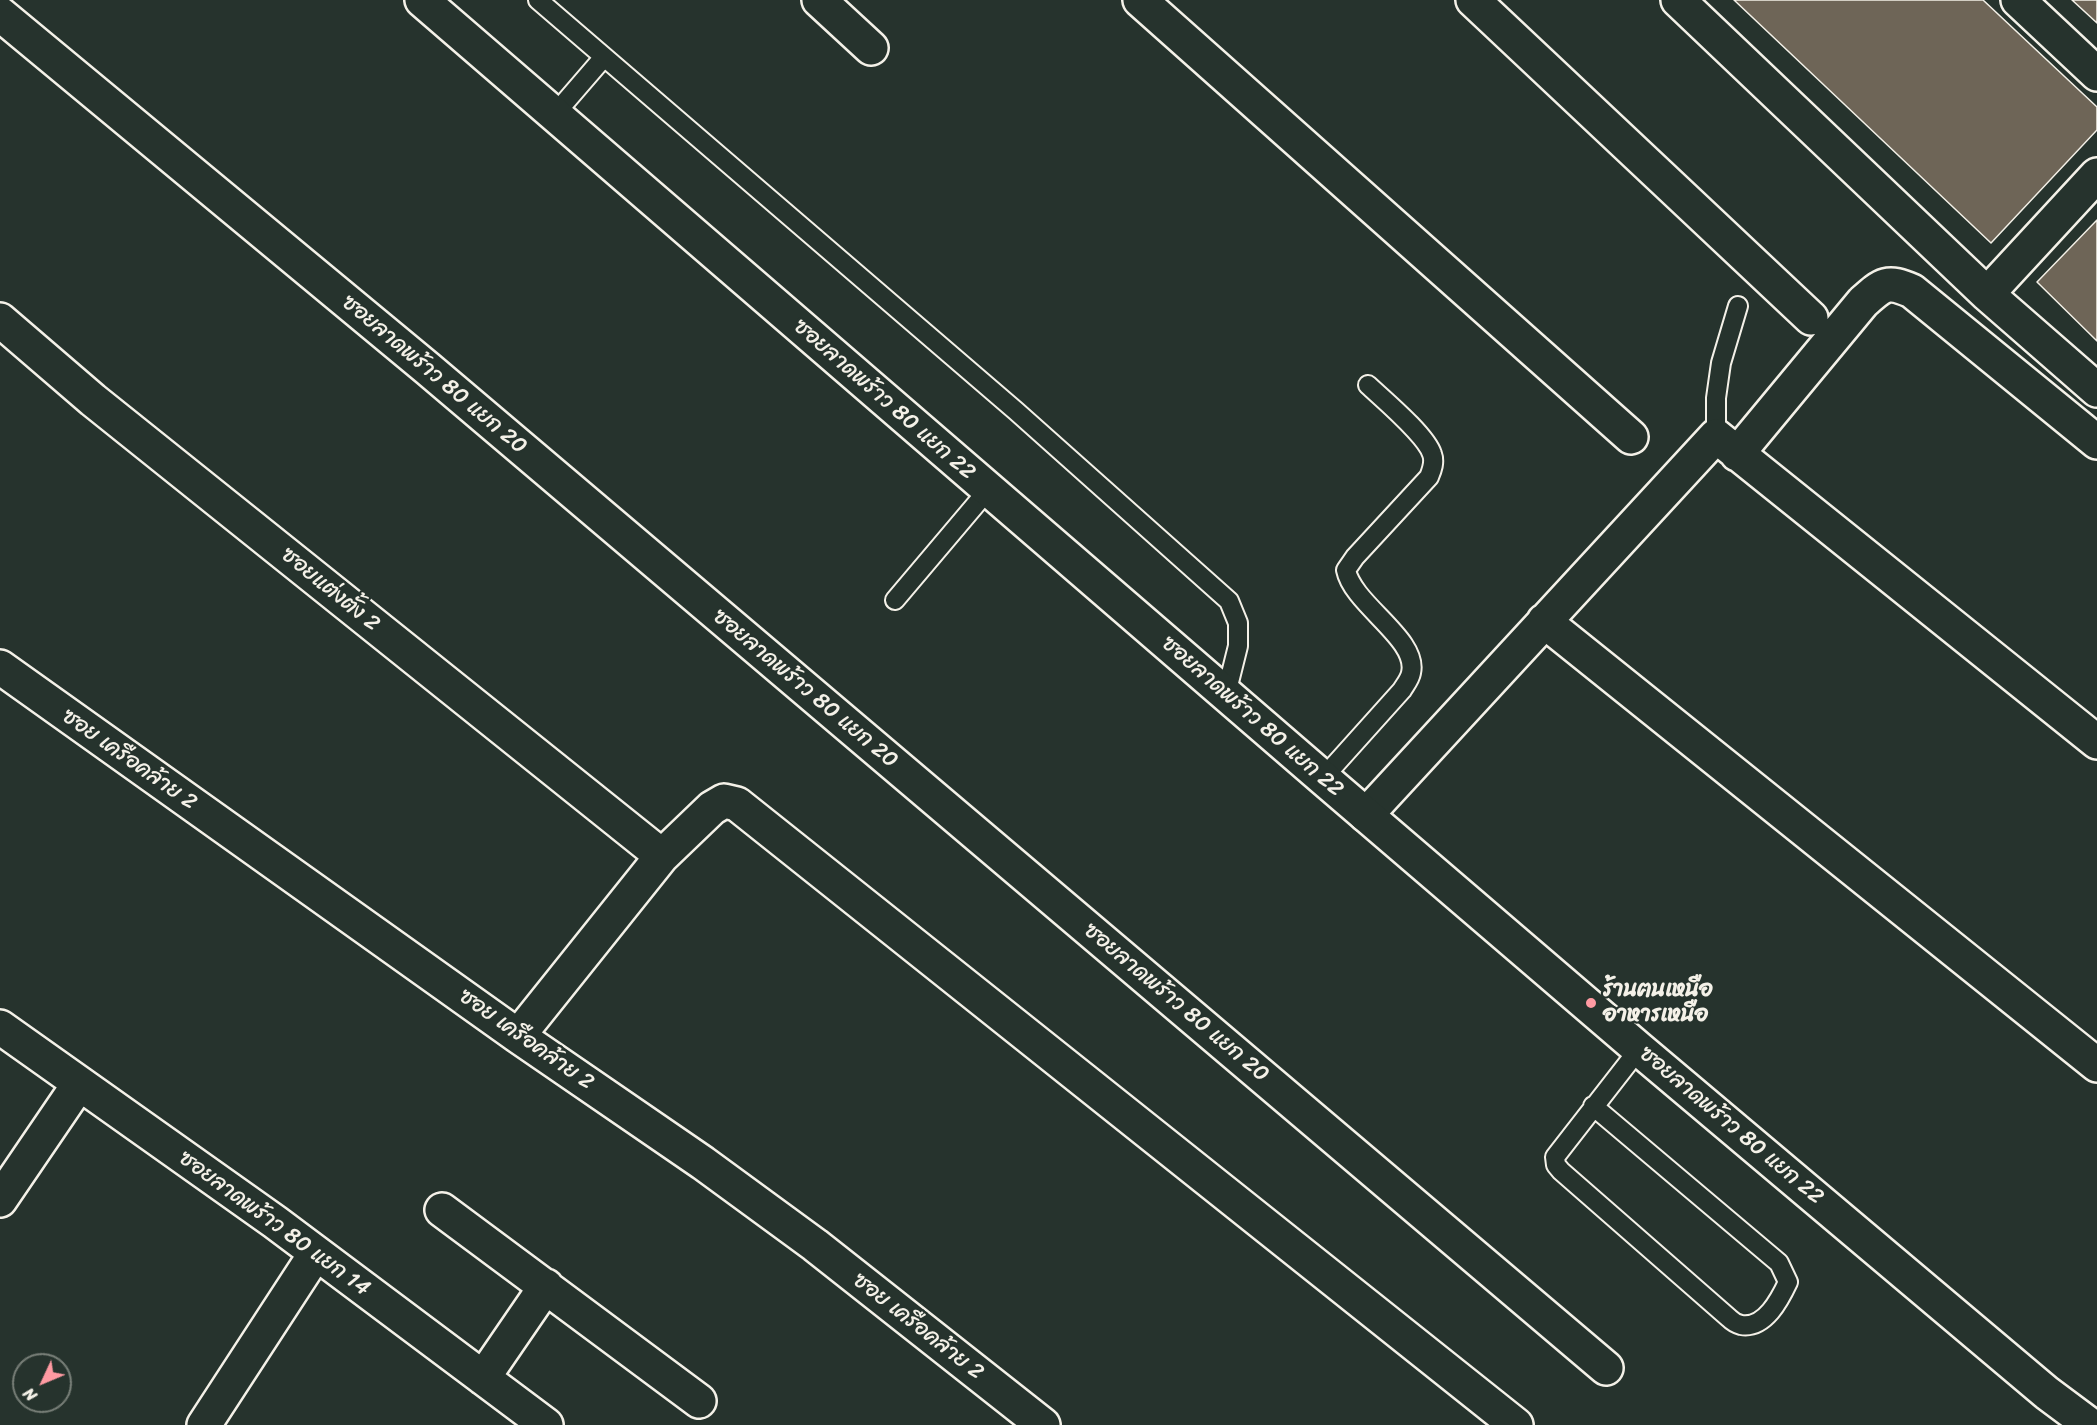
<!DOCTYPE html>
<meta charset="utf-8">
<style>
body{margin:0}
#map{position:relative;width:2097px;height:1425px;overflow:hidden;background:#26332d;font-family:Sriracha,sans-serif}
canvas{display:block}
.north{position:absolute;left:12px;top:1353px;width:60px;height:60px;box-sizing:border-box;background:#26332d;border:2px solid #787f78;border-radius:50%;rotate:226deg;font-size:16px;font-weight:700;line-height:24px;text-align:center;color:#f4f1e8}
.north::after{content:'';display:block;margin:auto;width:21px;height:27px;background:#ff9aa2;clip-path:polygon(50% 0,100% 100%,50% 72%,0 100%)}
</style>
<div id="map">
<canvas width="2097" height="1425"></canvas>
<div class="north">N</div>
</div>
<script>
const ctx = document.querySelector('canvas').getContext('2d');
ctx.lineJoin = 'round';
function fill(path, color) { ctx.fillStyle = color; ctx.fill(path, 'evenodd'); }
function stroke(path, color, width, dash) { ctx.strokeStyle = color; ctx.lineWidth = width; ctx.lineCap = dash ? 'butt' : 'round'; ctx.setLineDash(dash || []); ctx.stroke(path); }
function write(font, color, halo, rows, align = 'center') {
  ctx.font = font + ' Sriracha,"Playpen Sans Thai",sans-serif'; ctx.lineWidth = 4.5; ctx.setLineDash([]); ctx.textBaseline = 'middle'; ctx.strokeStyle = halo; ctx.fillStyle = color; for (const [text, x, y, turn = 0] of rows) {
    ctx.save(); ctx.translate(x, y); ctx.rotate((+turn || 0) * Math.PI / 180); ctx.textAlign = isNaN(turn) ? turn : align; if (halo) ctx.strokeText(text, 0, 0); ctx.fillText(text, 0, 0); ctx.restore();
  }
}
const building = new Path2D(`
 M 1734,0 L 1983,0 L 2097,107 L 2097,130 L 1991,243 Z
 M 2072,0 L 2097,0 L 2097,23 Z
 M 2097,220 L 2097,341 L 2037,282 Z`);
fill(building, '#6e6557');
stroke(building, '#f4f1e8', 1.5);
const lane = new Path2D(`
 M 538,0 L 1016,411 L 1229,601 L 1238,623 L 1238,646 L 1226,694
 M 554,115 L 604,57
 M 1716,436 L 1716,398 L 1721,363 L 1738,306
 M 895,600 L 988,490
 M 1323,778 L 1402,690 C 1405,685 1410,679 1411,673 C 1419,639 1353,605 1346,570 L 1355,557 L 1429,477 C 1432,470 1435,462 1432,454 C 1426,435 1384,400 1368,385
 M 1593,1106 L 1779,1263 L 1788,1282 C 1780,1299 1765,1329 1741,1325 C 1737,1324 1732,1321 1729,1318 L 1561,1171 L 1556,1165 L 1555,1157 L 1639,1049`);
const street = new Path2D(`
 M 819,0 L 871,48
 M 1140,0 L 1631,437
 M 1473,0 L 1811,318
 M 1678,0 L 1987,294 L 2097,390
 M 2018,0 L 2097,74
 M 0,14 L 427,368 L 1606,1368
 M 1987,294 L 2097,175
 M 0,320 L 93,400 L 662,856
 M 1737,454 L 1863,302 C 1883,284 1887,280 1912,291 L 2097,442
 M 1544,621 L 2097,1065
 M 0,667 L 518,1036 L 703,1163 L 815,1245 L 1043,1425
 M 1366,815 L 1716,436 L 2097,742
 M 0,1027 L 275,1222 L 546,1425
 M 518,1036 L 662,856 L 712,808 L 724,801 L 737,804 L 1516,1425
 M 0,1200 L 79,1084
 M 442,1210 L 699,1401
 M 483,1378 L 546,1286
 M 204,1425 L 316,1253`);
const secondary = new Path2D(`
 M 422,0 L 1323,778 L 1639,1049 L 2047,1393 L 2090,1425`);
stroke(lane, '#f4f1e8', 22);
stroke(street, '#f4f1e8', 38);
stroke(secondary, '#f4f1e8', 38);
stroke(lane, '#26332d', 18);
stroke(street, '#26332d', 33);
stroke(secondary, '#26332d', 33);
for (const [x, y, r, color] of [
 [1591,1003,6,"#ff9aa2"]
]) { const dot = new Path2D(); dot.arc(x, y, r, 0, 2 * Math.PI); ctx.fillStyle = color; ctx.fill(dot); stroke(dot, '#26332d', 2); }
write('22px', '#f4f1e8', '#26332d', [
 ["ซอยลาดพร้าว 80 แยก 20",434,375,40],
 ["ซอยลาดพร้าว 80 แยก 22",884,400,41],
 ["ซอยแต่งตั้ง 2",330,590,39],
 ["ซอยลาดพร้าว 80 แยก 20",805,689,40],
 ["ซอยลาดพร้าว 80 แยก 22",1252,717,41],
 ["ซอย เครือคล้าย 2",129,760,35],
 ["ซอยลาดพร้าว 80 แยก 20",1176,1003,40],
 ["ซอย เครือคล้าย 2",526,1040,35],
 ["ซอยลาดพร้าว 80 แยก 22",1731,1126,40],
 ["ซอยลาดพร้าว 80 แยก 14",274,1224,36],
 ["ซอย เครือคล้าย 2",918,1327,38]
]);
write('bold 22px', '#f4f1e8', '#26332d', [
 ["ร้านฅนเหนือ",1603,990],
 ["อาหารเหนือ",1603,1015]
], 'left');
</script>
